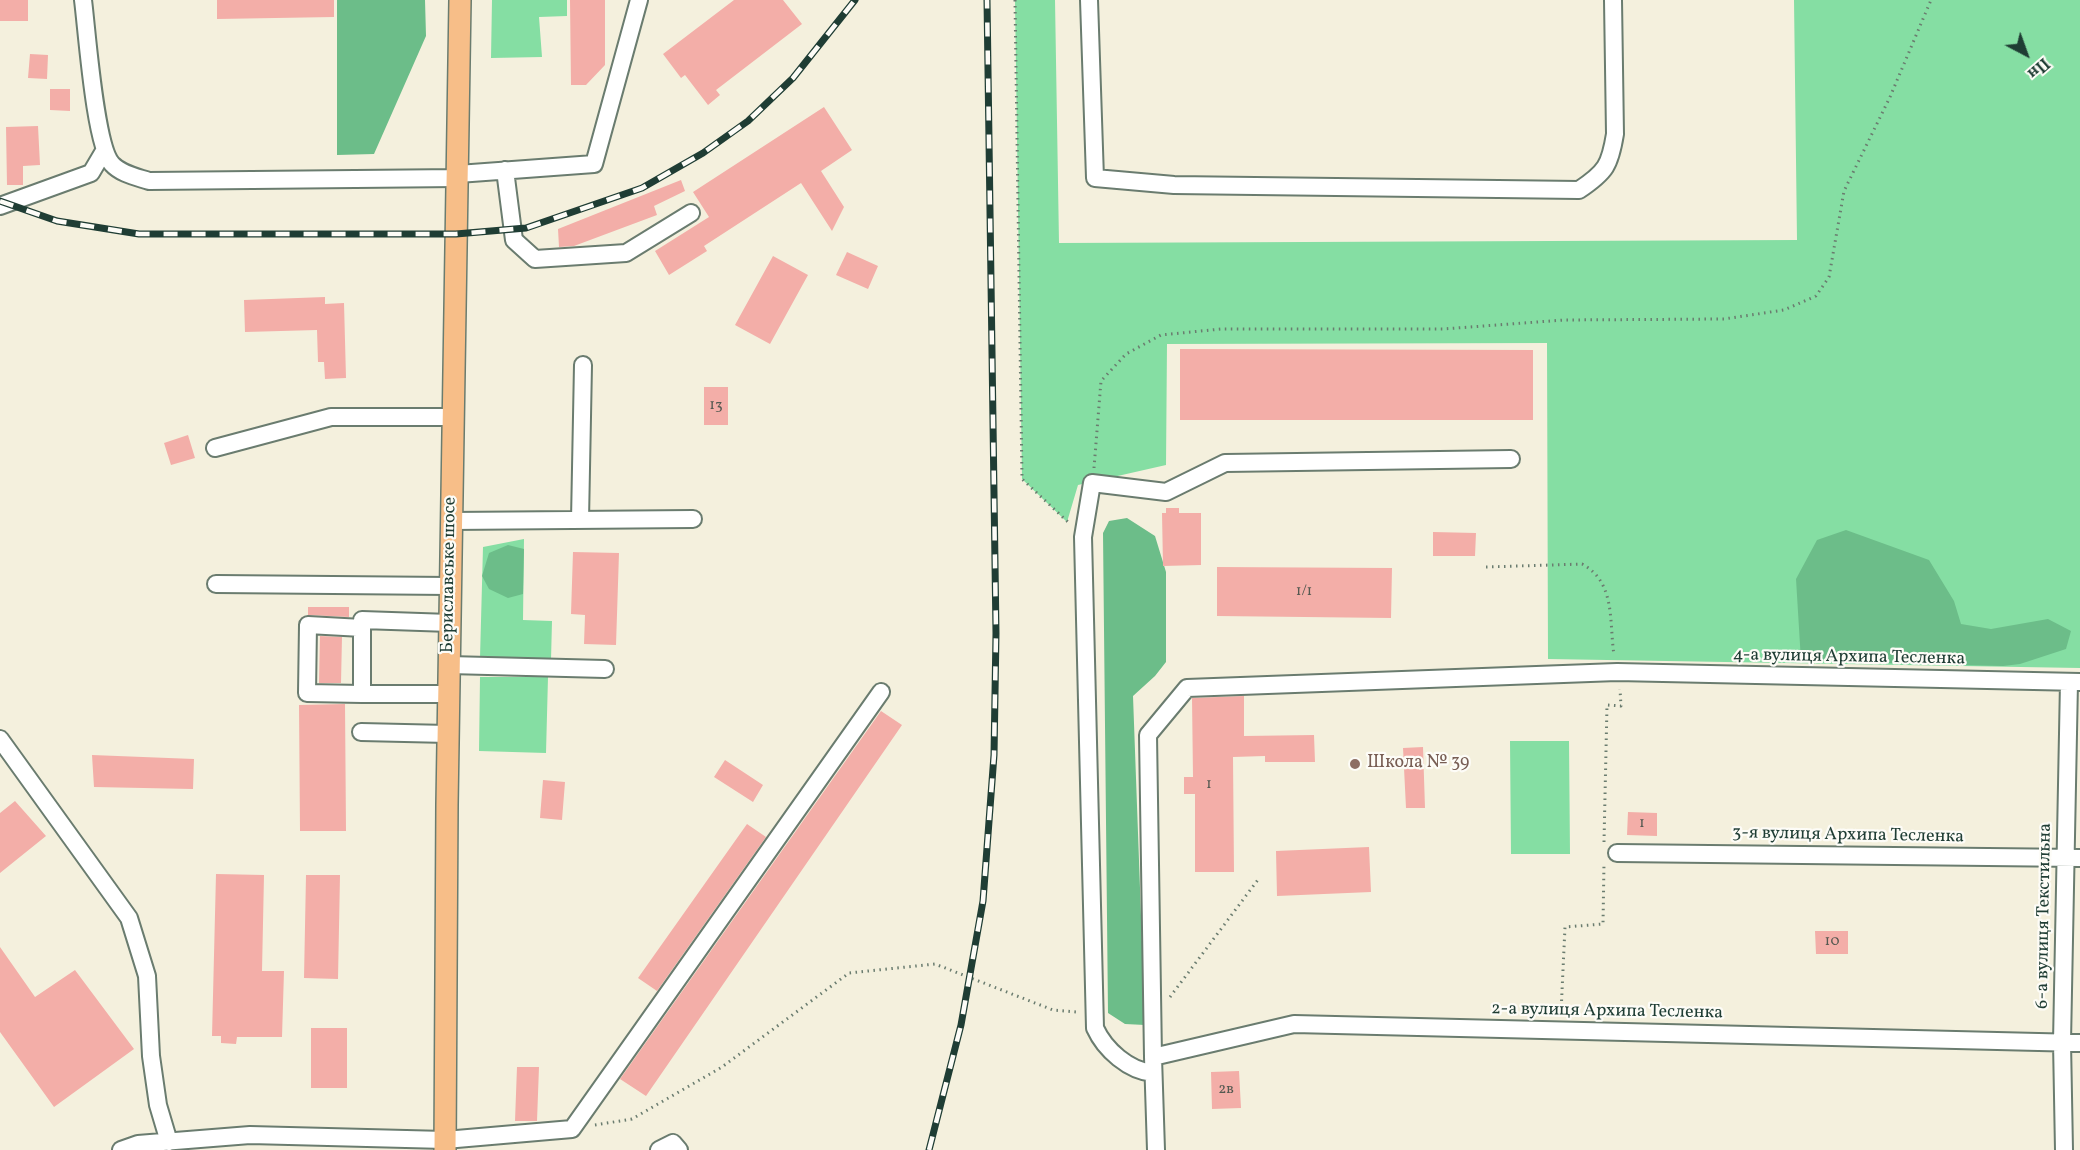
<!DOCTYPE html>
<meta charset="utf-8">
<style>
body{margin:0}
#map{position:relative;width:2080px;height:1150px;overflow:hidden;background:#f4f0dd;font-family:Vollkorn,serif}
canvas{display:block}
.north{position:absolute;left:1996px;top:24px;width:60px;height:60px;-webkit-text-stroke:4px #fdfcf7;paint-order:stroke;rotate:139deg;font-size:16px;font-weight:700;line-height:24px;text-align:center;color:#1f3d34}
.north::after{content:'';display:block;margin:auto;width:21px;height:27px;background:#1f3d34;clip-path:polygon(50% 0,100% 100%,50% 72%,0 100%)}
</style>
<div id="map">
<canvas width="2080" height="1150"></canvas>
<div class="north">Пн</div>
</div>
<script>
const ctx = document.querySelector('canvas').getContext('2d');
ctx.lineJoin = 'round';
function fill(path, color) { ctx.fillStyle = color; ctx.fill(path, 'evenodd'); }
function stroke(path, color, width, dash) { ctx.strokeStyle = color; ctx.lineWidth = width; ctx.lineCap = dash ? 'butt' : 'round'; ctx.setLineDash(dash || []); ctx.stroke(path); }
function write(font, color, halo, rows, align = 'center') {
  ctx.font = font + ' Vollkorn,serif'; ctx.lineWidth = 4.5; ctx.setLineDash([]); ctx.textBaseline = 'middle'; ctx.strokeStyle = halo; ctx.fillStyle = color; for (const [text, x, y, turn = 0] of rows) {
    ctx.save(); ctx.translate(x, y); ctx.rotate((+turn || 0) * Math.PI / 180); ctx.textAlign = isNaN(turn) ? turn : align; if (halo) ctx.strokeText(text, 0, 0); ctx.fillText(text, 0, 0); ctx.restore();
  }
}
fill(new Path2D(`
 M 492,0 L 567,0 L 567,16 L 539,17 L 542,57 L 491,58 Z
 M 1015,0 L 1055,0 L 1059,243 L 1797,240 L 1794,0 L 2080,0 L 2080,668 L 1548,659 L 1547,343 L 1167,344 L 1166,465 L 1078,485 L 1067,522 L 1022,479 Z
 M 524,539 L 523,620 L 552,621 L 551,660 L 480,658 L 483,547 Z
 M 480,677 L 548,677 L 546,753 L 479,751 Z
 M 1510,741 L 1569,741 L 1570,854 L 1511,854 Z`), '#85dea3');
fill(new Path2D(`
 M 337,0 L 425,0 L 426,36 L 374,154 L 337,155 Z
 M 1127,518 L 1155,536 L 1166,572 L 1166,662 L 1155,676 L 1133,696 L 1145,1025 L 1125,1024 L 1108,1013 L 1103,533 L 1109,521 Z
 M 1846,530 L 1929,560 L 1954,601 L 1961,624 L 1991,629 L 2048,619 L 2071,631 L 2066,649 L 2020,664 L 2003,666 L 1801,661 L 1796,579 L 1817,540 Z
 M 508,545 L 524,549 L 523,594 L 508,598 L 489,589 L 482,576 L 489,553 Z`), '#6cbd89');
fill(new Path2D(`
 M 0,0 L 28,0 L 28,21 L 0,21 Z
 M 217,0 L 334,0 L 334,17 L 217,19 Z
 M 570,0 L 605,0 L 605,65 L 586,85 L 571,85 Z
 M 734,0 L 783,0 L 802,24 L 716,90 L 720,95 L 708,105 L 685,75 L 681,78 L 663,54 Z
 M 30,54 L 48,55 L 47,79 L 28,78 Z
 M 50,89 L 70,89 L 70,111 L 50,110 Z
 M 824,107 L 852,150 L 821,171 L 844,207 L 832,231 L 801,183 L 704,246 L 707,251 L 669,275 L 655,251 L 709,217 L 693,192 Z
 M 38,126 L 40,165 L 23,166 L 23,185 L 7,185 L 6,127 Z
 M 681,180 L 685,191 L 654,206 L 657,215 L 574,246 L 559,247 L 558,229 Z
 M 847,252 L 878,266 L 868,289 L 836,275 Z
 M 773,256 L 808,275 L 770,344 L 735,325 Z
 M 325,297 L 325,304 L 344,303 L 346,378 L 325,379 L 324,362 L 318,362 L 317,330 L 245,332 L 244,300 Z
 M 1180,349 L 1533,350 L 1533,420 L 1180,420 Z
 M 704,387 L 728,387 L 728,425 L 704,425 Z
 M 188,435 L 195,458 L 171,465 L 164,443 Z
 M 1166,508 L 1179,508 L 1179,513 L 1201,513 L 1201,565 L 1163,566 L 1162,513 L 1166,513 Z
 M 1433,532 L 1476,533 L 1475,556 L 1433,556 Z
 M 573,552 L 619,553 L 616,645 L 584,644 L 585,615 L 571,614 Z
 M 1217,567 L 1392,568 L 1391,618 L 1217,616 Z
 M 308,607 L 349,607 L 349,617 L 308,615 Z
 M 320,636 L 342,637 L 341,683 L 319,683 Z
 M 1244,696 L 1244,736 L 1314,735 L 1315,762 L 1265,762 L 1265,756 L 1233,757 L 1234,872 L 1195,872 L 1195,794 L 1184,794 L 1184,777 L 1193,777 L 1192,698 Z
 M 345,704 L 346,831 L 300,831 L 299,705 Z
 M 881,711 L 902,725 L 646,1096 L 620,1079 Z
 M 1423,747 L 1425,808 L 1406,808 L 1403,748 Z
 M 92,755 L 194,759 L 193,789 L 94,787 Z
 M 725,760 L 763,785 L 753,802 L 714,777 Z
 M 543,780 L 565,782 L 562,820 L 540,818 Z
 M 15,801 L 46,836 L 0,873 L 0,813 Z
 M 1628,812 L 1657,813 L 1657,836 L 1627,835 Z
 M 747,824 L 766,837 L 657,991 L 638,978 Z
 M 1369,847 L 1371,892 L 1277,896 L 1276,851 Z
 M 216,874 L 264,875 L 262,971 L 284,971 L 282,1037 L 237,1037 L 236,1044 L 221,1043 L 221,1036 L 212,1036 Z
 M 306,875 L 340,875 L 338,979 L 304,978 Z
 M 1815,931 L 1848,931 L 1848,954 L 1816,954 Z
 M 0,947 L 35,997 L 75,970 L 134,1049 L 54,1107 L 0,1032 Z
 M 311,1028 L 347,1028 L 347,1088 L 311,1088 Z
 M 517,1067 L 539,1067 L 537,1121 L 515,1121 Z
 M 1239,1071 L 1241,1108 L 1212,1109 L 1211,1072 Z`), '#f3aea8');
const minor = new Path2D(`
 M 83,0 C 87,31 95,146 112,164 C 121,174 137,177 149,181 L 458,178
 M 1089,0 L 1095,178 L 1174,185 L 1579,190 C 1606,172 1610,165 1615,134 L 1613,0
 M 505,170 L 514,240 L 535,259 L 626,253 L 691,213
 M 458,174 L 594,164 L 639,0
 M 0,206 L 91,173 L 104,151
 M 215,448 L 331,417 L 453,417
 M 580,520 L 583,365
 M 451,521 L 693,519
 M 216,584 L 450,586
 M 362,628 L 308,625 L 307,693 L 362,694
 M 449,665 L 605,669
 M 448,694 L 362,694 L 362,620 L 450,623
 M 361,732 L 448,734
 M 0,739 L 129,918 L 147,976 L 151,1056 L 158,1105 L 169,1142
 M 1617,853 L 2080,858
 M 1153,1057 L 1148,735 L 1187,688 L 1617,672 L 2080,682
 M 1153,1073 C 1129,1071 1105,1050 1095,1028 L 1083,537 L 1092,483 L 1166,492 L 1225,463 L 1511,459
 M 121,1150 L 138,1144 L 250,1135 L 445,1140 L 572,1129 L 881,692
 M 659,1150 L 673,1143 L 679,1150
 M 1156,1150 L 1153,1057 L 1294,1024 L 2080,1043
 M 2064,1150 L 2062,1042 L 2069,682`);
const major = new Path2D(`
 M 445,1150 L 447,804 L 460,0`);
stroke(minor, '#6a7c6f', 20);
stroke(major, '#6a7c6f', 24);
stroke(new Path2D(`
 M 1015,0 L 1022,479 L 1069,523
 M 1094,468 L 1101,381 L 1126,354 L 1161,335 L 1221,329 L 1443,329 L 1564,320 L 1724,319 L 1784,310 L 1816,296 L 1829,277 L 1844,191 L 1890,97 L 1931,0
 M 1486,567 L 1582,564 C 1616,582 1609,622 1614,655
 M 1604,842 L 1607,705 L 1621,706 L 1620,689
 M 1170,997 L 1260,877
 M 1561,1013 L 1565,927 L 1603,924 L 1604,863
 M 595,1125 L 632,1119 L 722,1067 L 849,973 L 935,964 L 1053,1010 L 1077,1012`), '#6a7c6f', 3, [1.5, 4.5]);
stroke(minor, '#fff', 16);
stroke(major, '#f7be88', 21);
const rail = new Path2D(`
 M 0,201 L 57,221 L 139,234 L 456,234 L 526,228 L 642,188 L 703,153 L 748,121 L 793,78 L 855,0
 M 929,1150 L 961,1025 L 983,901 L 994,755 L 996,633 L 987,0`);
stroke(rail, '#1f3d34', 7);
stroke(rail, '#fdfcf7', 4.5, [14]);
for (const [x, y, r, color] of [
 [1355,764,6,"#8d6e63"]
]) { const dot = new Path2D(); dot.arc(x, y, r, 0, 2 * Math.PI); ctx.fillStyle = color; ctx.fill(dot); stroke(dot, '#fdfcf7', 2); }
write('15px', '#545951', null, [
 ["13",716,406],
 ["1/1",1304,592],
 ["1",1209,785],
 ["1",1642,824],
 ["10",1832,942],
 ["2в",1226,1090]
]);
write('18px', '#1f3d34', '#fdfcf7', [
 ["Бериславське шосе",450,575,-89],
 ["4-а вулиця Архипа Тесленка",1849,658,1],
 ["3-я вулиця Архипа Тесленка",1848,836,1],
 ["6-а вулиця Текстильна",2045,916,-89],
 ["2-а вулиця Архипа Тесленка",1607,1012,1]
]);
write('18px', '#785e54', '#fdfcf7', [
 ["Школа № 39",1367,764]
], 'left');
</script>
